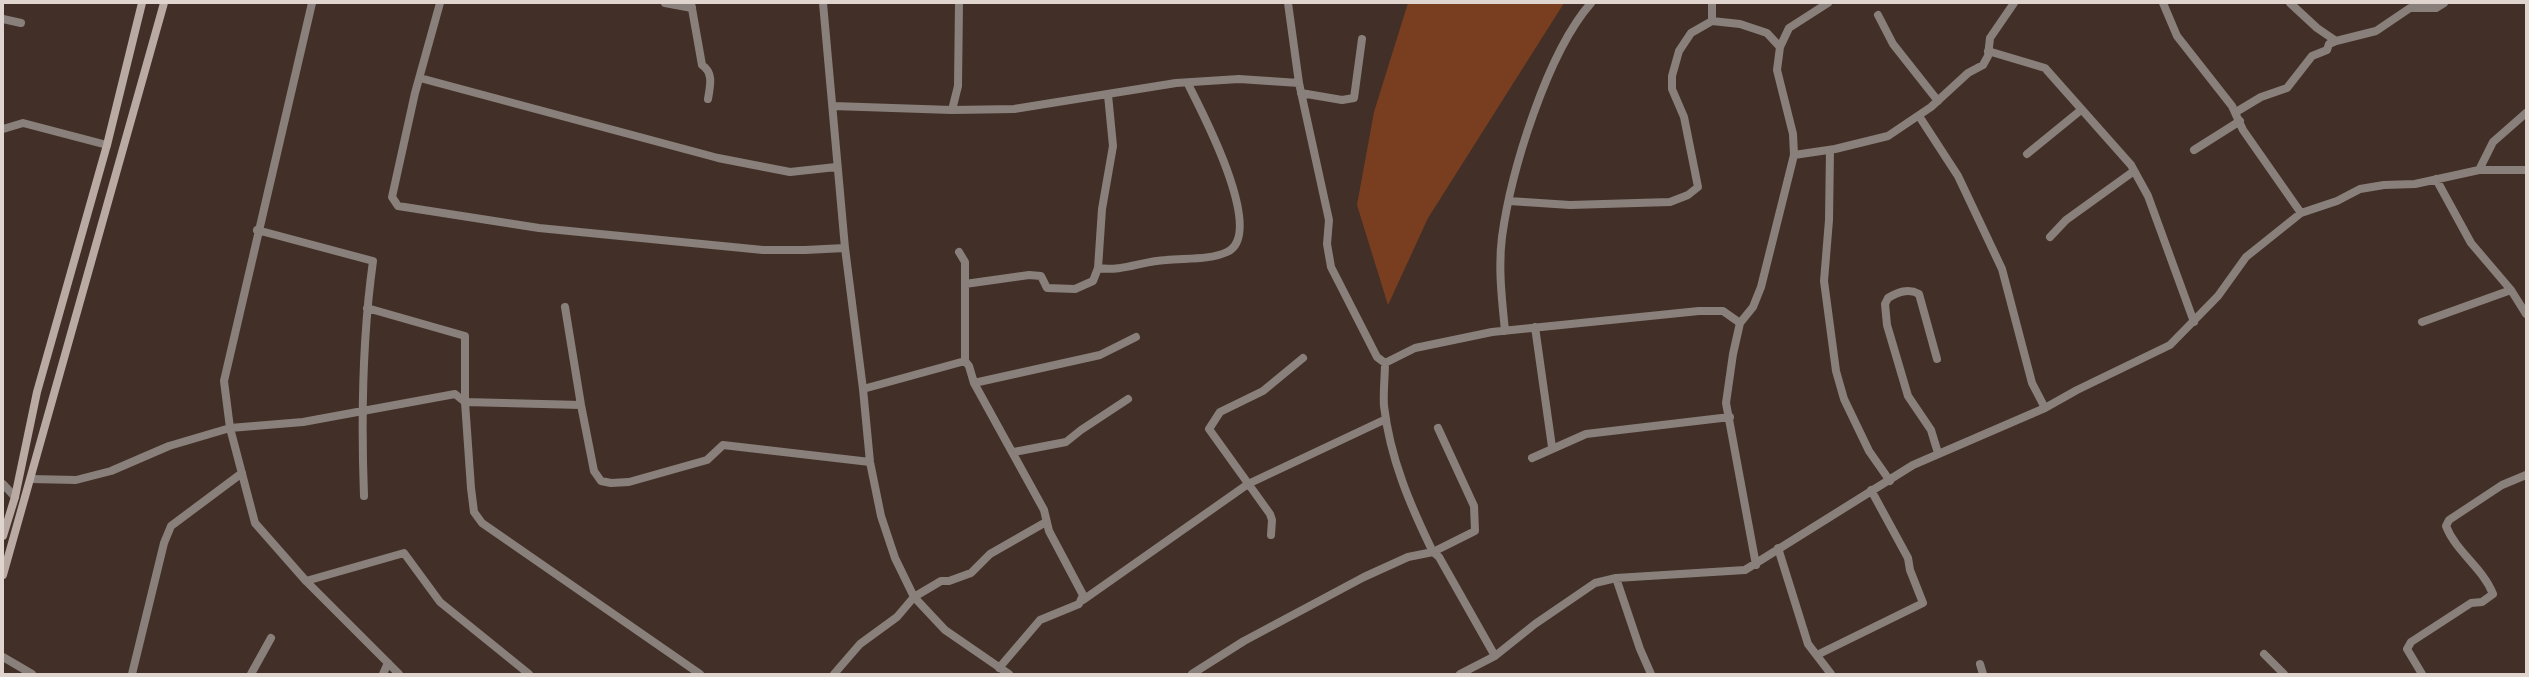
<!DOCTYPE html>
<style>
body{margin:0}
#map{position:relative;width:2529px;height:677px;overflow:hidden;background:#423028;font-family:"Titillium Web",sans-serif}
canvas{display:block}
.frame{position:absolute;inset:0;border:4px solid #e0d4ce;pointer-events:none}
</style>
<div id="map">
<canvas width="2529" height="677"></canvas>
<div class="frame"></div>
</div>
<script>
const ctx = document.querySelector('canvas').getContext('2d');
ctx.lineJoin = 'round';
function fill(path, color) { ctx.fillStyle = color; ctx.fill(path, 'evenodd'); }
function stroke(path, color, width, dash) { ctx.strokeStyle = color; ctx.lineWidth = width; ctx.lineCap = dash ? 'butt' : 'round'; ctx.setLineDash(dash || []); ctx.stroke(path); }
fill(new Path2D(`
 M 1408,3 L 1564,3 L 1428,218 L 1388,305 L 1357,205 L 1374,112 Z`), '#793e20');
stroke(new Path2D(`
 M 312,3 L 224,381 L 230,428 L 255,523 L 306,581 L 399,674
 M 440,3 L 415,93 L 392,197 L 398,206 L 539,228 L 763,250 L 805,250 L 845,248
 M 665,3 L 692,8
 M 691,3 L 702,65 C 714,73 710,86 708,99
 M 823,3 L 845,248 L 863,389 L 870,462 L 881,516 L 895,558 L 914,597 L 945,630 L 1009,674
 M 959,3 L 958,86 L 952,110 L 1014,109 L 1176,83 L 1239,79 L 1299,83
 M 1288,3 L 1299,83 L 1329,220 L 1327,244 L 1331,267 L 1377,357 L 1385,363 L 1415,348 L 1492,332 L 1699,311 L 1723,311 L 1740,323
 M 1712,3 L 1712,21
 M 2163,3 L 2177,36 L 2232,106 L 2243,130 L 2301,213
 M 2290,3 L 2317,28 L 2336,41 L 2376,31 L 2410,8 L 2436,8 L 2444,3
 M 1878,15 L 1893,44 L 1938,101
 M 3,19 L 21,23
 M 1988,51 L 2045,68 L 2131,165 L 2148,196 L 2194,322
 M 420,78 L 718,158 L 790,172 L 836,167
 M 1301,93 L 1342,100 L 1354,98 L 1362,39
 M 833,106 L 952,110
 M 2236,112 L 2261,97 L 2287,88 L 2312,56 L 2327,50 L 2329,44 L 2336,41
 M 1919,116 L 1958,176 L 2002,269 L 2032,383 L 2045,408
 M 3,129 L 23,123 L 107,145
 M 1830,150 L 1829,220 L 1824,281 L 1836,371 L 1844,399 L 1856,424 L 1869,451 L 1890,481
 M 2194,150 L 2240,121
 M 2027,154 L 2081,110
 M 1794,155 L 1835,149 L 1888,136 L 1931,107 L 1968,73 L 1983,65 L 1988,56 L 1990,38 L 2014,3
 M 2479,170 L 2526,170
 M 2436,179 L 2471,243 L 2511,290 L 2526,314
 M 1509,201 L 1570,205 L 1670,202 L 1688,195 L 1698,187 L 1684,117 L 1672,89 L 1672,76 L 1679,51 L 1691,33 L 1712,21 L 1740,24 L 1767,33 L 1780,47
 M 257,230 L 373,261 C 362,340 361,417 364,496
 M 2050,237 L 2066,220 L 2134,171
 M 959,252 L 965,262 L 965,361 L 969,366 L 974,383 L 1044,510 L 1049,531 L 1083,595 L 1079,604 L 1040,620 L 999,668
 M 1098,268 C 1121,272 1143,261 1166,260 C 1185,258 1210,260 1227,252 C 1267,234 1201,110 1188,84
 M 965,284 L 1029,275 L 1041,276 L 1047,288 L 1075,289 L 1093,281 L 1098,268 L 1102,209 L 1113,146 L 1108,95
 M 565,307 L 581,405 L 594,471 L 601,481 L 611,483 L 629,482 L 707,460 L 723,445 L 870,462
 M 367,308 L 465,336 L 465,402 L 471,488 L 474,512 L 482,523 L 700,674
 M 2422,322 L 2511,290
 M 1535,327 L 1552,447
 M 1505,331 C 1502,300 1498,268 1502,237 C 1511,171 1547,53 1591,3
 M 1937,359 L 1919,294 C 1908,288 1898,292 1888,298 L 1885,304 L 1887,325 L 1908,396 L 1931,430 L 1938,453
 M 1385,363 C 1385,377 1383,392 1384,406 C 1390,458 1410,505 1433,552 L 1439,557 L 1495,656
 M 974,383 L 1100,355 L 1136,337
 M 863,389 L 965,361
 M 1014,452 L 1066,442 L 1081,430 L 1128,399
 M 1532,458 L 1586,434 L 1730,417
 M 31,479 L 76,480 L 111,471 L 169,446 L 230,428 L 303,422 L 455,394 L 465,402 L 581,405
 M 3,484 L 15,497
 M 1271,535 L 1272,520 L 1270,514 L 1209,429 L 1220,412 L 1263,391 L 1303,358
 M 1778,548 L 1808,644 L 1831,674
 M 1756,565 L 1726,403 L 1733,354 L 1740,323 L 1753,307 L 1761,287 L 1794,155 L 1793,134 L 1777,70 L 1780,47 L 1789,28 L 1828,3
 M 1616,578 L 1640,649 L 1651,674
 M 306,581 L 404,553 L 440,602 L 529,674
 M 1083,600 L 1248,484 L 1386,419
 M 2264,654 L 2284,674
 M 1817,655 L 1923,603 L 1910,570 L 1908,558 L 1871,490
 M 3,657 L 32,674
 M 1980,664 L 1983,674
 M 132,674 L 164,543 L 171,526 L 242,473
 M 251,674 L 271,638
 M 383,674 L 388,663
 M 834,674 L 860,644 L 897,617 L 914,597 L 941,581 L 949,581 L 971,573 L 990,554 L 1046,522
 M 1192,674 L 1244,641 L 1364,577 L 1408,557 L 1433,552 L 1475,531 L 1474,506 L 1438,428
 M 1460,674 L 1495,656 L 1535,624 L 1595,583 L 1616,578 L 1745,570 L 1913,465 L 2045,408 L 2077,390 L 2170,345 L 2218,296 L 2246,257 L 2301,213 L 2337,201 L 2360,189 L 2384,185 L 2415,184 L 2479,170 L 2493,142 L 2526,113
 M 2422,674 L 2407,649 L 2411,642 L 2471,603 L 2482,602 L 2493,594 C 2483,568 2456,552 2446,526 L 2449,520 L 2502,485 L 2526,475`), '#89807b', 8);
stroke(new Path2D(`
 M 3,536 L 15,497 L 37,392 L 107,145 L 142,3
 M 3,575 L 164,3`), '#b9aaa3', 8);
</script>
